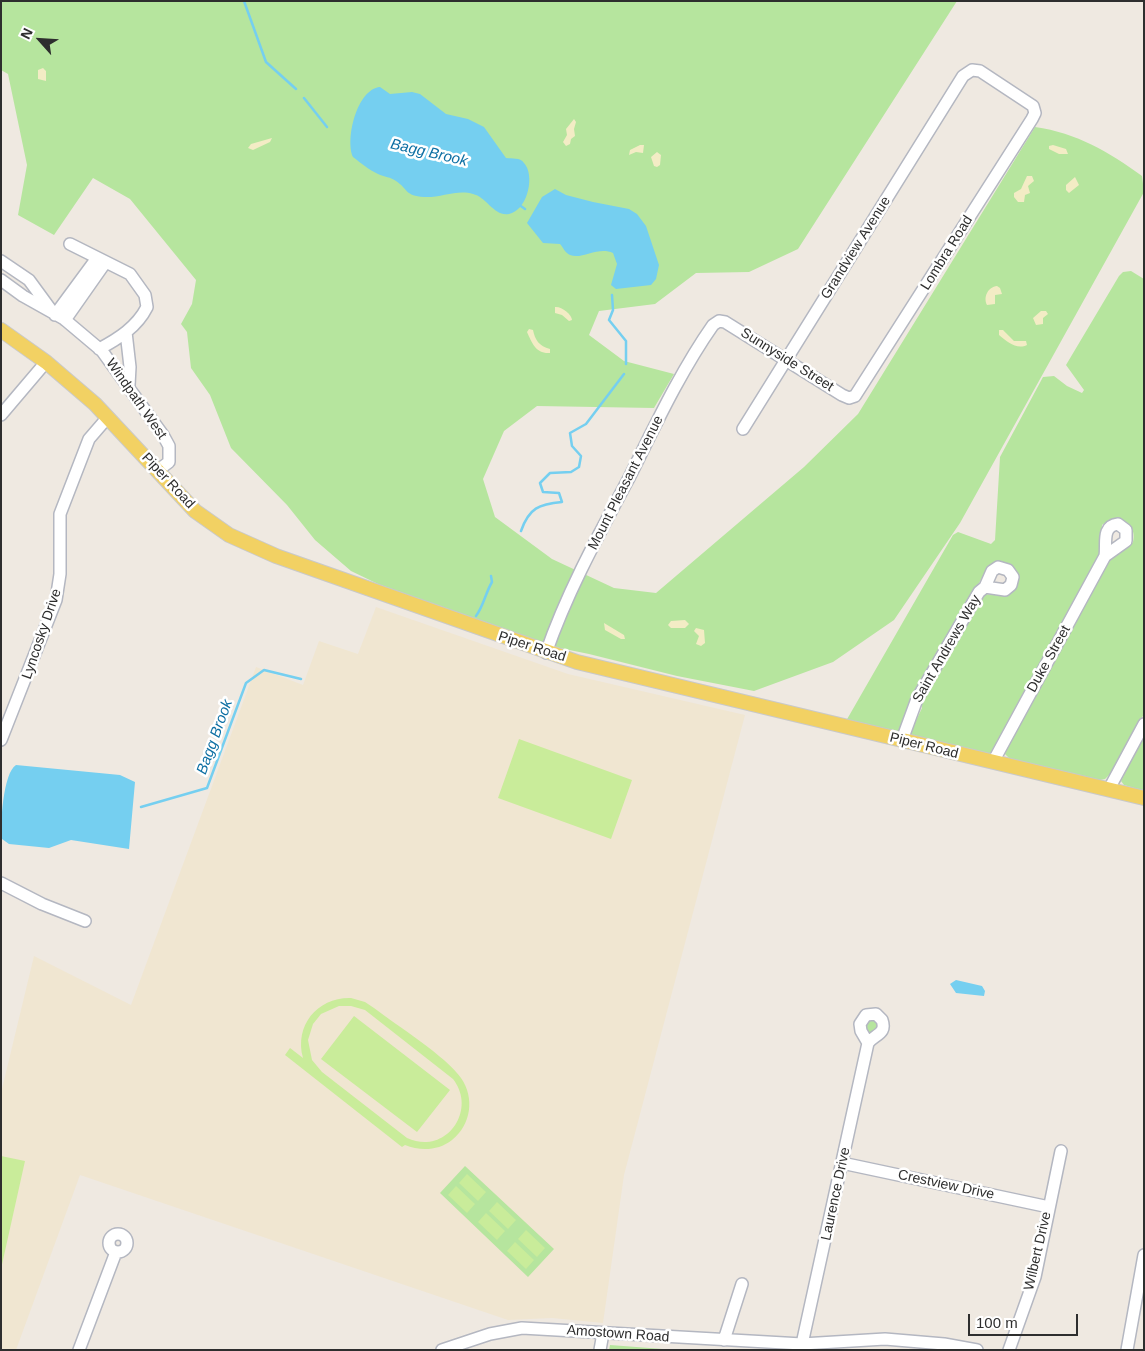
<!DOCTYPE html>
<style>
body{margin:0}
#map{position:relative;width:1145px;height:1351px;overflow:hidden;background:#efe9e1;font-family:Arial,sans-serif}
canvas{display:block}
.frame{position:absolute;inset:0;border:2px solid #2e2e2e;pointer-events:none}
.north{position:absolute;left:15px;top:15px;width:50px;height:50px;-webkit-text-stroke:4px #fff;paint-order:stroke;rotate:296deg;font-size:14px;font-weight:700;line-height:20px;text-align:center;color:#2e2e2e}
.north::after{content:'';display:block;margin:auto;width:18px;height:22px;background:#2e2e2e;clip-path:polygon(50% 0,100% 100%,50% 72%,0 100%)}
.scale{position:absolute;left:968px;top:1314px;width:110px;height:22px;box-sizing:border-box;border:2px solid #2e2e2e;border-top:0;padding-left:6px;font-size:15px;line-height:18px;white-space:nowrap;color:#2e2e2e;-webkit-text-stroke:4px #fff;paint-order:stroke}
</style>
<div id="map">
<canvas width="1145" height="1351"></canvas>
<div class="frame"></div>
<div class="north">N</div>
<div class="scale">100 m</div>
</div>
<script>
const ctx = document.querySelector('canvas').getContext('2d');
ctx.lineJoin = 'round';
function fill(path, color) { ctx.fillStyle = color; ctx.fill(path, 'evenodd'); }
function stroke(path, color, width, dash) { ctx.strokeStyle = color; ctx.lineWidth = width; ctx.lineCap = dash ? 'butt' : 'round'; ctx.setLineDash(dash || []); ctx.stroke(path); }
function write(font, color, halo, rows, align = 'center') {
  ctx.font = font + ' Arial,sans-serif'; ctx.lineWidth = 5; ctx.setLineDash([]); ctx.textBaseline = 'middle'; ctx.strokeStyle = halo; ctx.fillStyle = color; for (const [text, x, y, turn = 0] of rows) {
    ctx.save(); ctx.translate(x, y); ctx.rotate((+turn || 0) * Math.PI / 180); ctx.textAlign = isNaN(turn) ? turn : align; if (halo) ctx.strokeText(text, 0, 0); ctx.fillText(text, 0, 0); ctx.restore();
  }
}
fill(new Path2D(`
 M 376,607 L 568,674 L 745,715 L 624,1175 L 603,1323 L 552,1318 L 508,1320 L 80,1175 L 16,1350 L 1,1350 L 1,1093 L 34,956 L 131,1005 L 256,667 L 303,685 L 319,641 L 358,654 Z`), '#f0e6d1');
fill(new Path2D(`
 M 1,1 L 957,1 L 798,249 L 749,272 L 696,273 L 655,304 L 599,311 L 589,335 L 624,361 L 674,374 L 654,408 L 537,406 L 504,431 L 483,479 L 495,517 L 552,559 L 614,588 L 656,593 L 804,467 L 858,414 L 1035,127 C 1077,133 1109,152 1142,176 L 1144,192 L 960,523 L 894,620 L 833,662 L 754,691 L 677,676 L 589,654 L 540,644 L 378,584 L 351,571 L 315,540 L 287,505 L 231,448 L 210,395 L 191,368 L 187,332 L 181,324 L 192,304 L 196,280 L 130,199 L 93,178 L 54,235 L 18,215 L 27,165 L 8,74 L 1,70 Z
 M 1131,271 L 1144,279 L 1144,714 L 1111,773 L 1105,779 L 1100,780 L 1010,759 L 1004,753 L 1111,557 L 1126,549 L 1133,542 C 1138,522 1116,512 1102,525 L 1101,552 L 990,754 L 912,736 L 910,733 L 922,708 L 921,703 L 984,594 L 1006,596 L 1016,586 L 1014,568 L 1003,562 L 990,566 L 983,576 L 912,700 L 899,733 L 846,721 L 953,535 L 958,532 L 991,544 L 995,540 L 1000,457 L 1043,377 L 1054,376 L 1067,386 L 1082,393 L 1084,390 L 1066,365 L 1119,276 L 1123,272 Z
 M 1144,735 L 1144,791 L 1124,785 L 1121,781 Z
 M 874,1017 L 880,1026 L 870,1034 L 864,1024 Z
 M 465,1166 L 554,1249 L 528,1277 L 440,1193 Z
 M 610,1345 L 676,1350 L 609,1350 Z`), '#b6e59e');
fill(new Path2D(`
 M 43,68 L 46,71 L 46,81 L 38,79 L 38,70 Z
 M 574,119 L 576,122 L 574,129 L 575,136 L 571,139 L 570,144 L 566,146 L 563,142 L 567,135 L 566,129 Z
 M 272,138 L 270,142 L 253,150 L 248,148 L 251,144 Z
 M 640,145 L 644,145 L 643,153 L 636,152 L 629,155 L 630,150 Z
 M 1053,145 L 1066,149 L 1068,154 L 1059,154 L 1049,149 L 1049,146 Z
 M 657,152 L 661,155 L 660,165 L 657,167 L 654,166 L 651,157 Z
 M 1027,176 L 1032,176 L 1034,181 L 1028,186 L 1030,193 L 1025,195 L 1024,202 L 1018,202 L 1014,197 L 1014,193 L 1021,189 Z
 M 1075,177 L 1079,185 L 1069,193 L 1066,190 L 1066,185 Z
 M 997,286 L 1000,288 L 1002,294 L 995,295 L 995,304 L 987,305 C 983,297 988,287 997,286 Z
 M 555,307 C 561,306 572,314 572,320 L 569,321 L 562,315 L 555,313 Z
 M 1041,311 L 1046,311 L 1048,314 L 1043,318 L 1043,324 L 1036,325 L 1033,318 Z
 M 529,329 L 533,330 C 535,340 539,346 550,349 L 550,353 C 536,354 532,343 527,332 Z
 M 999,330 L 1003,330 L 1014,341 L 1026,341 L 1027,345 C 1017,350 1007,342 999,335 Z
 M 685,620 L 689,624 L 685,628 L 671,628 L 668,625 L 671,621 Z
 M 604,623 L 624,635 L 625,639 L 621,639 L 605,630 Z
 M 696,628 L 704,630 L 705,643 L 701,646 L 696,644 L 699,636 L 694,631 Z`), '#f3ecc5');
fill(new Path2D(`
 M 519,739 L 632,780 L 611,839 L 498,798 Z
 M 351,998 L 365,1002 L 374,1008 C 396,1025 447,1057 461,1078 C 475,1098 471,1125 452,1140 C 438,1151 420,1151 405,1145 L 402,1147 L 285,1055 L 290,1048 L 303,1058 C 294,1025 318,997 351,998 ZM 339,1006 L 351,1006 L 365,1010 L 453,1079 C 478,1111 445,1156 407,1138 L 322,1072 L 312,1060 L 308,1040 L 313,1024 L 321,1014 Z
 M 354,1016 L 450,1090 L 417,1132 L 321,1059 Z
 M 1,1156 L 25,1161 L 1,1269 Z
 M 467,1174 L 486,1192 L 478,1201 L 459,1183 Z
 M 456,1186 L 475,1204 L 467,1213 L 448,1195 Z
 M 497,1202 L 516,1220 L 508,1229 L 489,1211 Z
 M 486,1213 L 505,1231 L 497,1240 L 478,1222 Z
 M 526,1230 L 545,1248 L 537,1257 L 518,1239 Z
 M 515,1242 L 534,1260 L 526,1269 L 507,1251 Z`), '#c9ec9a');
fill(new Path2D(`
 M 380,87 L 390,94 L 412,92 L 420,94 L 446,114 L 468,119 L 484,127 L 506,158 C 512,159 520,157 524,163 C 535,175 528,207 512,213 C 496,220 487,197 473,194 C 457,189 441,198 424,197 C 405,196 408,189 396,181 C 391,177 384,177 378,174 C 369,170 361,163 353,157 C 345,139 357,89 380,87 Z
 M 555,189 L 566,195 L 593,202 L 629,209 L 637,214 L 646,226 L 659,265 L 656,279 L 651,285 L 616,289 L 611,285 L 617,264 L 613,253 C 598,246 582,260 570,255 C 565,253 563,247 560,244 L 543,243 L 527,223 L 542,197 Z
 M 16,765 L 120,775 L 135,782 L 129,849 L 71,840 L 49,848 L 9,844 L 2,839 C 0,825 3,773 16,765 Z
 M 956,980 L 982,986 L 985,991 L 984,996 L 956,993 L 950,984 Z`), '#75cff0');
stroke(new Path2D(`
 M 244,1 L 266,62 L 296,89
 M 304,98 L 327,127
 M 518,204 L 525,209
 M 612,295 L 613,310 L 609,320 L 626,341 L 626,364
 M 521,531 C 529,508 539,504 562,502 L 559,493 L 543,492 L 540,483 L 550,473 L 571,472 L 579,467 L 581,456 L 572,446 L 570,433 L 586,424 L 624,374
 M 476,616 C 484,605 485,594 492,582 L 491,576
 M 141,807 L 207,788 L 246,683 L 264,670 L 301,679`), '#75cff0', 2.5);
const minor = new Path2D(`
 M 70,244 L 130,274 L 145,295 L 147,307 C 137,327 118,339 99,349
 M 1,261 L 29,280 L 51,310
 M 1,280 L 23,296 L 64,319 L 102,351 L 163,435 L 169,446 L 169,462 L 157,471
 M 55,315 L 97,258
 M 65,320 L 105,263
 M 126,332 L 130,367 L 129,385
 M 1,415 L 46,362
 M 1118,524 L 1126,530 L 1126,541 L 1105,556 C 1107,544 1101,526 1118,524 Z
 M 998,567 L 1008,570 L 1013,577 L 1011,585 L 1005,590 L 985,587 L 992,571 Z
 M 546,653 C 567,592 599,534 629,478 C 655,426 680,372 713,325 L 719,321 L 725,322 L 842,395 L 849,398 L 855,396 L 1032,119 L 1035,113 L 1033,106 L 980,71 L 972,70 L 963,76 L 743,429
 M 1,740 L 56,600 L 60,574 L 60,514 L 89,439 L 108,417
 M 902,740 L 917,699 L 979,592 L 985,587
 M 993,762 L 1105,556
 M 1109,789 L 1144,724
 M 1,883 L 42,904 L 85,921
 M 876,1014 L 882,1020 C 887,1034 875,1034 868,1043 L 861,1031 L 860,1024 L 866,1015 Z
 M 842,1163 L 1049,1207
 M109 1243a9 9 0 1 1 18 0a9 9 0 1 1-18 0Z
 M 724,1340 L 742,1284
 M 802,1344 L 868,1043
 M 79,1350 L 116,1252
 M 442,1350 L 490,1334 L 522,1328 L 802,1344 L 885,1339 L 944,1344 L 977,1350
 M 600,1350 L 603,1333
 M 1009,1350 L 1035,1277 L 1061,1151
 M 1127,1350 L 1144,1255`);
const major = new Path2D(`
 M 1,330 L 46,362 L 95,404 L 195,511 L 229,535 L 276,556 L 577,662 L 1144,798`);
stroke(minor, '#b4b7c1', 14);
stroke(major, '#c9c9c9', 16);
stroke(minor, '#fff', 11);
stroke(major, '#f2d163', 14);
write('14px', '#2e2e2e', '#fff', [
 ["Grandview Avenue",856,248,-58],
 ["Lombra Road",947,253,-58],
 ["Sunnyside Street",787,360,32],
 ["Windpath West",136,399,55],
 ["Piper Road",168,481,47],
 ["Mount Pleasant Avenue",626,483,-63],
 ["Lyncosky Drive",42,634,-71],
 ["Piper Road",532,647,18],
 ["Saint Andrews Way",947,649,-60],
 ["Duke Street",1049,659,-61],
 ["Piper Road",924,746,14],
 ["Crestview Drive",946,1185,12],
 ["Laurence Drive",836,1194,-78],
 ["Wilbert Drive",1038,1251,-77],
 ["Amostown Road",618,1334,4]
]);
write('italic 15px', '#0d6fa3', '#fff', [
 ["Bagg Brook",429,153,13],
 ["Bagg Brook",215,737,-70]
]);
</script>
